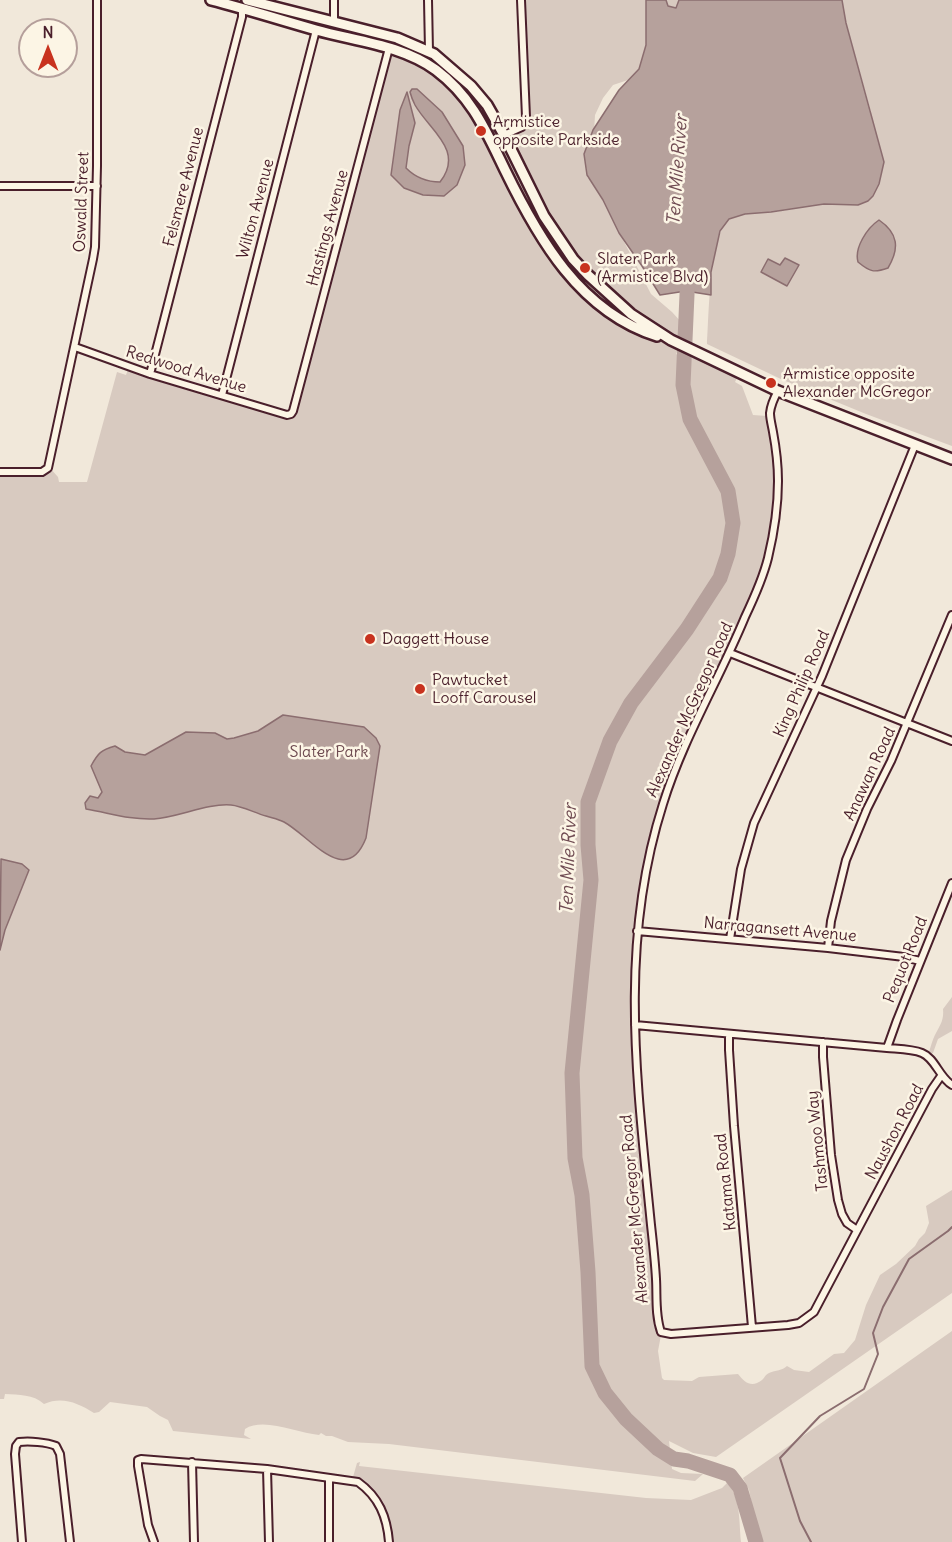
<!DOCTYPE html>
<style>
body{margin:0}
#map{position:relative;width:952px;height:1542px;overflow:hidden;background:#f1e8da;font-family:Delius,sans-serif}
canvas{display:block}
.north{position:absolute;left:18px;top:18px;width:60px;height:60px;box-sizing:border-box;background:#fcf5e5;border:2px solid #b59f9b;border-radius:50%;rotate:0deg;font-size:16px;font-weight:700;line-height:24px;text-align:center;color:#4a1f2b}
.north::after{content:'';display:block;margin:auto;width:21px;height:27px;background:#c8321e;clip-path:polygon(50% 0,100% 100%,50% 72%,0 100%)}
</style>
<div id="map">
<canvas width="952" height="1542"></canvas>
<div class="north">N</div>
</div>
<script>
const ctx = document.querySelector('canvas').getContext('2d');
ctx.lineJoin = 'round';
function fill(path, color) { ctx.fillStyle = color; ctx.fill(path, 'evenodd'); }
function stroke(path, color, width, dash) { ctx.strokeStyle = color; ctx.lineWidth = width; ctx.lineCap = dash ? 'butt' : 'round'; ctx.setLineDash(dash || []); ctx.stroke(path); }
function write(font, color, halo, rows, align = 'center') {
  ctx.font = font + ' Delius,sans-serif'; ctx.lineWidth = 5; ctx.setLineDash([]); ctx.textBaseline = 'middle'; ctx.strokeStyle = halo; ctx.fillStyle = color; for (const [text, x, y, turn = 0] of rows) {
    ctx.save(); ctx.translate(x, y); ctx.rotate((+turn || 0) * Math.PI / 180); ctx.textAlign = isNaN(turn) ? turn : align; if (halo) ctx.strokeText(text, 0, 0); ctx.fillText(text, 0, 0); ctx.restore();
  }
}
fill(new Path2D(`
 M 520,0 L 680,0 L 679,8 L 646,74 L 613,85 L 603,98 L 595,115 L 594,133 L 586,151 L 587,177 L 608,202 L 618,230 L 651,294 L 672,312 L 682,323 L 685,336 L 676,354 L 690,361 L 696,353 L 739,374 L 735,382 L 742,386 L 753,415 L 767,416 L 776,450 L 777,510 L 758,591 L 710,703 L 684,748 L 662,808 L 643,882 L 634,1000 L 658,1323 L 661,1335 L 658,1351 L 662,1378 L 664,1380 L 692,1381 L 699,1377 L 738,1374 C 745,1383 752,1388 762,1380 C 766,1376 765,1375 769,1373 C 776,1370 782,1371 787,1366 L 794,1370 L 809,1372 L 834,1354 L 844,1353 L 855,1340 L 866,1305 L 880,1275 L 896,1264 L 915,1246 L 919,1239 L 925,1233 L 929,1223 L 926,1206 L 952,1190 L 952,1293 L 716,1457 L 693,1453 L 669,1441 L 672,1469 L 681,1473 L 703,1474 L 695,1481 L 389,1444 L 348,1442 L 332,1436 L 326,1436 L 321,1433 L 319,1435 C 297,1433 264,1417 245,1429 L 244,1435 L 251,1439 L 173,1431 L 168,1420 L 160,1416 L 147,1407 L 110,1402 L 99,1412 L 94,1413 C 78,1403 62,1396 44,1404 C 33,1394 19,1395 5,1394 L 4,1399 L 0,1399 L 0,472 L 50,468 L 58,477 L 59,482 L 87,482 L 117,372 L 126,375 L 129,366 L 293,416 L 335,269 L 390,53 C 413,53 462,97 474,117 C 478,123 482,131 485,138 L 505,135 L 524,123 Z
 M 842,0 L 952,0 L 952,446 L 866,414 L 783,380 L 707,344 C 709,319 709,232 730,219 C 741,211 757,213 770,212 C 789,211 807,205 825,204 C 836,204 847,204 858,205 L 871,112 L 846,23 Z
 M 952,997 L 952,1031 L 938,1039 L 933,1053 L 927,1058 C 930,1050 932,1040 936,1033 C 941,1024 944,1019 943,1009 Z
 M 952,1331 L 952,1542 L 760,1542 L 749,1490 L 743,1478 Z
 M 360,1462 L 359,1466 L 646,1498 L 691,1500 L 722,1488 L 727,1483 C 741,1497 739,1523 741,1542 L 390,1542 L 385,1515 L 366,1490 L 351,1484 L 357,1463 Z`), '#d8cac0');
const water = new Path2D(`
 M 646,0 L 666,0 L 668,6 L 676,8 L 679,0 L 842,0 L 846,23 L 884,162 L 879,184 L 873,196 L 868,201 L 858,205 L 824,204 L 771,212 L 745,214 L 729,219 L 720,231 L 711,272 L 711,295 L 686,291 L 660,295 L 642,266 L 619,233 L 603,200 L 587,175 L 584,154 L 593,130 L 619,90 L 639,69 L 646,45 Z
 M 412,89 L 417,89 L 442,112 L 463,146 L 465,165 L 457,185 L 444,196 L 423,195 L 404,188 L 391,175 L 400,110 L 407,92 L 415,123 L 409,146 L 406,168 C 415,177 427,182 440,182 C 465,150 429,130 415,105 C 413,101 411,96 410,92 Z
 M 879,220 C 898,233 900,248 888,268 C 874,273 870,272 858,262 C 854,248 867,228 879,220 Z
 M 785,258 L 799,265 L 787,286 L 761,272 L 768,259 L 780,265 Z
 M 283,715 L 364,727 L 376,738 L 380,746 L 366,838 C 346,889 310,836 284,822 C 278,819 272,818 266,816 C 255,813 242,806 231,805 C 208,803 179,817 154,819 C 129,820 110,813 86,809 L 85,803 L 90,796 L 98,798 L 102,792 L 91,766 C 98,753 101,750 115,746 L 125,752 L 145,755 L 186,732 L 215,733 L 227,739 L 234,738 L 258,731 Z
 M 1,859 L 22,864 L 29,870 L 5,930 L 0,950 Z`);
fill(water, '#b6a19c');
stroke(water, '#8b6d6f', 1.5);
stroke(new Path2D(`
 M 811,1542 L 800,1521 L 780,1458 L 820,1416 L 864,1389 L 878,1354 L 873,1333 L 883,1307 L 909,1259 L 948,1231 L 952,1227`), '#8b6d6f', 2);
stroke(new Path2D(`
 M 688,272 L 683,385 L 690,419 L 728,491 L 733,523 L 728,554 L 720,578 L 687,629 L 631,703 L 610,741 L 588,802 L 588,845 L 591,880 L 572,1073 L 575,1158 L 582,1195 L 588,1272 L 592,1366 L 605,1393 L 626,1419 L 658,1449 L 674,1459 L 688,1461 L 730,1475 L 740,1488 L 756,1542`), '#b6a19c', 15);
const minor = new Path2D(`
 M 428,0 L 429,51
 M 334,22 L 334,0
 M 504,135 L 522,127 L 526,117 L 521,0
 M 0,186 L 97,186
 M 75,347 L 150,374 L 287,415 L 291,414 L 293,411 L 389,48
 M 150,374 L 242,17 L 242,8
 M 778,391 C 774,398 771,404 770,413 C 770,419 772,426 773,432 C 776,448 778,465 778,481 C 778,507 774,533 768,558 C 763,578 754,598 745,617 C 719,680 683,739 663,804 C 618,945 637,1082 651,1225 C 653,1243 655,1261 656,1279 C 657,1296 655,1315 661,1332 L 671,1334 L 788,1325 L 799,1323 L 814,1312 L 932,1089 L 941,1076
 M 222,395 L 316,30
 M 0,472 L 42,472 L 48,468 L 93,259 L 95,247 L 97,166 L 97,0
 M 730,653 L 952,741
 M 637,931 L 828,948 L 904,957 L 920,961
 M 730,939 L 741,869 L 754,823 L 822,676 L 915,445
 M 828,948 L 831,921 L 846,860 L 867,809 L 891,761 L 952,615
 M 635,1025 L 887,1048 C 898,1049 912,1049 922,1053 C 935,1058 939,1077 952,1085
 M 729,1034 L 729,1050 L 734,1126 L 752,1327
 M 823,1042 L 823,1057 L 831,1155 L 838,1200 L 842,1214 L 847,1223 L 857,1230
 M 887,1048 L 897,1020 L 952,883
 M 192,1462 L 194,1542
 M 267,1469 L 269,1542
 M 329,1478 L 329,1542
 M 22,1542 L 15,1454 L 16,1446 L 19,1442 C 30,1441 46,1442 56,1446 L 60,1454 L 70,1542
 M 154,1542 L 148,1525 L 138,1466 L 138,1460 L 141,1459 L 267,1469 L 358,1482 C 379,1497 387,1517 389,1542`);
const secondary = new Path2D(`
 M 211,0 C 246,9 281,20 316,30 C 355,41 402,45 436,70 C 472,97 486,131 505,170 C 538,238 580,312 657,336
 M 247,0 L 397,38 L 434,54 L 471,86 L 487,105 L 504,135 L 544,216 L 573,259 L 588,275 L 631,314 L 671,340 L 778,391 L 952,459`);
stroke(minor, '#4a1f2b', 10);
stroke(secondary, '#4a1f2b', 14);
stroke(minor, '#fcf5e5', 6);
stroke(secondary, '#fcf5e5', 9);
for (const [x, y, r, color] of [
 [481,131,6,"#c8321e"],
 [585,268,6,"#c8321e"],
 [771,383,6,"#c8321e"],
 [370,639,6,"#c8321e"],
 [420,689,6,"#c8321e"]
]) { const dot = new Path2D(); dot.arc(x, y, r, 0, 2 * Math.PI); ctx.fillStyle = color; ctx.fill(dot); stroke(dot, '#fcf5e5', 2); }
write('16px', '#4a1f2b', '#fcf5e5', [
 ["Armistice",493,122],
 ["opposite Parkside",493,140],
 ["Slater Park",597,259],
 ["(Armistice Blvd)",597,277],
 ["Armistice opposite",783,374],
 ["Alexander McGregor",783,392],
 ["Daggett House",382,639],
 ["Pawtucket",432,680],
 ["Looff Carousel",432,698]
], 'left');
write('16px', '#4a1f2b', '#fcf5e5', [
 ["Felsmere Avenue",184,187,-76],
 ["Oswald Street",82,202,-88],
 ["Wilton Avenue",256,209,-75],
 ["Hastings Avenue",328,228,-75],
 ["Redwood Avenue",186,370,17],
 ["King Philip Road",802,684,-66],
 ["Alexander McGregor Road",690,710,-66],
 ["Anawan Road",870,774,-65],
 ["Narragansett Avenue",780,930,5],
 ["Pequot Road",906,960,-68],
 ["Naushon Road",895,1132,-62],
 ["Tashmoo Way",818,1141,-96],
 ["Katama Road",726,1182,-96],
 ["Alexander McGregor Road",635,1209,-95]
]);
write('16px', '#6e4a50', '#fcf5e5', [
 ["Slater Park",329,752]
]);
write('italic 18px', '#704c53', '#fcf5e5', [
 ["Ten Mile River",678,170,-86],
 ["Ten Mile River",569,859,-88]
]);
</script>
